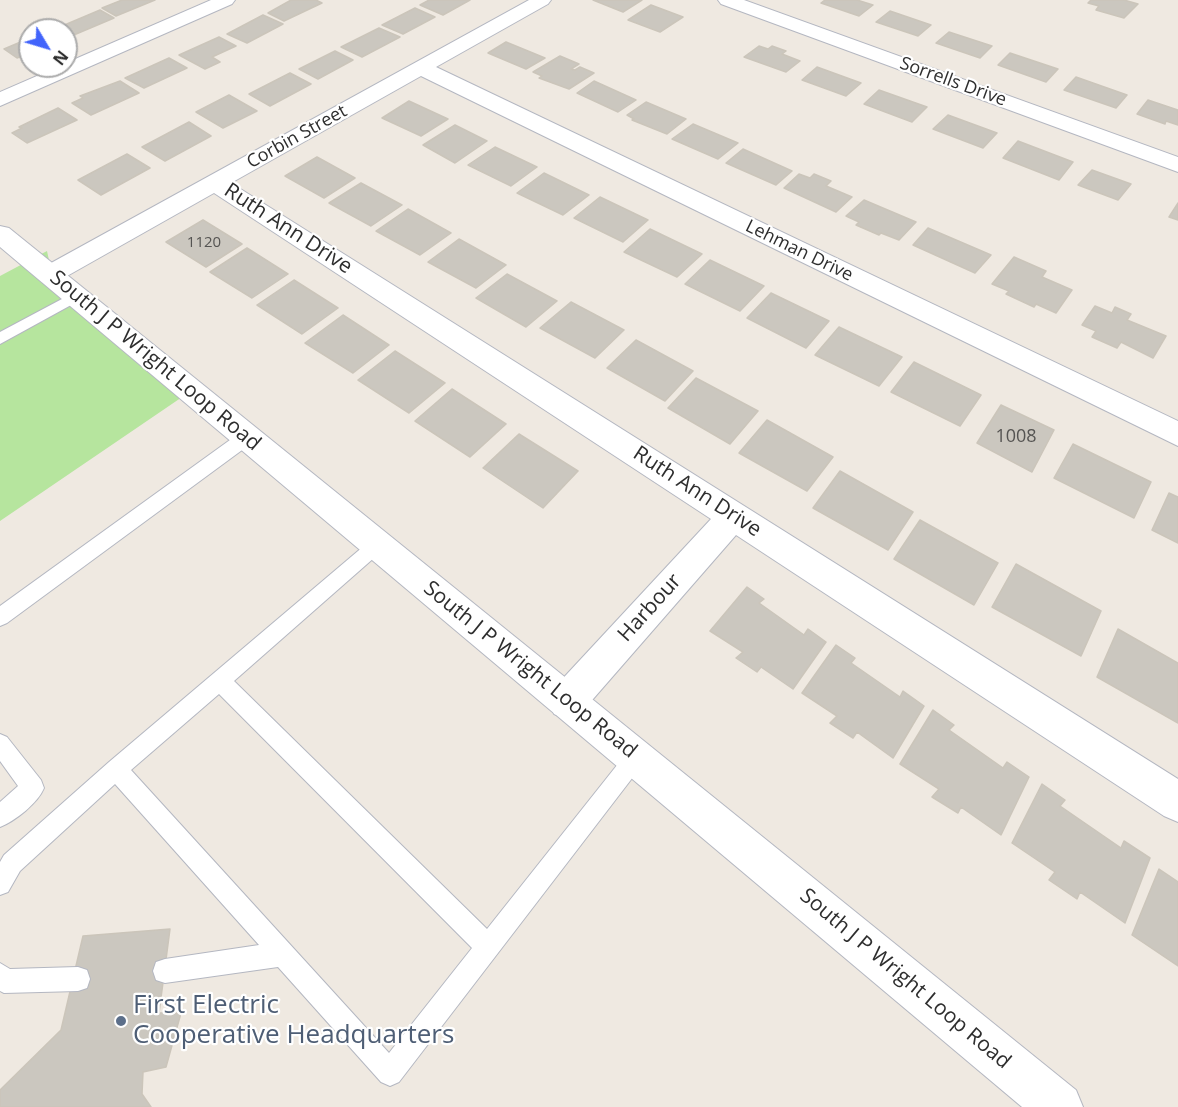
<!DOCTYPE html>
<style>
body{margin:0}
#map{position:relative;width:1178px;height:1107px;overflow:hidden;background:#efe9e1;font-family:"Open Sans",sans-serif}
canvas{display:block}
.north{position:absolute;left:18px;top:18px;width:60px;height:60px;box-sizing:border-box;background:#fff;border:2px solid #ababab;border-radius:50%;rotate:128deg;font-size:16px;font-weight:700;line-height:24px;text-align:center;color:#2e2e2e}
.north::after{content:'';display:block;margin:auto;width:21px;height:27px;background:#4264fb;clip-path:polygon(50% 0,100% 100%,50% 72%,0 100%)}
</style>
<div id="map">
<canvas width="1178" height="1107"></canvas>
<div class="north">N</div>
</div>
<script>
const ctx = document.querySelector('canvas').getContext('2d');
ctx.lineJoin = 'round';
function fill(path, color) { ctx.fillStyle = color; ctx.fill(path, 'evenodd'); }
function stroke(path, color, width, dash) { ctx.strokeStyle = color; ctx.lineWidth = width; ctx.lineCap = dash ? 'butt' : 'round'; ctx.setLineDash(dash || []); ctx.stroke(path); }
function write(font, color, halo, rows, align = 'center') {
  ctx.font = font + ' "Open Sans",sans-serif'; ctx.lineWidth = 4.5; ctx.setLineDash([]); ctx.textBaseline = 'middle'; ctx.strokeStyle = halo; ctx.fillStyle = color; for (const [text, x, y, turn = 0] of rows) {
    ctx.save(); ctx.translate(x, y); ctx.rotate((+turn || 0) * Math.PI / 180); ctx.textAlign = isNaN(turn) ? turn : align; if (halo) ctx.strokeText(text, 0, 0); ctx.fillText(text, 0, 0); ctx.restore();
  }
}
fill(new Path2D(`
 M 47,251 L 52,274 L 191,391 L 0,521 L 0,276 Z`), '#b6e59e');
const building = new Path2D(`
 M 122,0 L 155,0 L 116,16 L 102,8 Z
 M 291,0 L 316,0 L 322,3 L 284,21 L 268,13 Z
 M 429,0 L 470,0 L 443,15 L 420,5 Z
 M 593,0 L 642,0 L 623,12 Z
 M 825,0 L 857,0 L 873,5 L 859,16 L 821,3 Z
 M 1091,0 L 1124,0 L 1138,4 L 1124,18 L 1096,10 L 1099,6 L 1088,3 Z
 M 651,5 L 683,17 L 660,32 L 628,20 Z
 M 415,8 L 435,17 L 403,34 L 382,25 Z
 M 100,10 L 114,18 L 69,37 L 66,35 L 66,30 L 55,29 Z
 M 890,11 L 931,25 L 918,36 L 876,22 Z
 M 263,15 L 283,24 L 247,43 L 227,34 Z
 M 379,28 L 400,37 L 362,57 L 341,47 Z
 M 949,32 L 992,46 L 980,58 L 936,43 Z
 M 219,37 L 236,46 L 212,57 L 220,62 L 205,69 L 179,55 Z
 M 30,38 L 30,53 L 17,58 L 4,49 Z
 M 506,42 L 545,58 L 526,69 L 488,53 Z
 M 759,46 L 768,49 L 772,46 L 786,51 L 782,54 L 800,61 L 786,72 L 744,57 Z
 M 335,51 L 353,60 L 318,79 L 299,69 Z
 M 1010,53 L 1058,69 L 1046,82 L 998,65 Z
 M 560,56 L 579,64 L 571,69 L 575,70 L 580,67 L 594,73 L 569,89 L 539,78 L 542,76 L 533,72 Z
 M 169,58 L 187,68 L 144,88 L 125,78 Z
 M 817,67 L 861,83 L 846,96 L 802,80 Z
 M 290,73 L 311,84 L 270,106 L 249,94 Z
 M 1076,77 L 1127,95 L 1116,108 L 1064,90 Z
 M 120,81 L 139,93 L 91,115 L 72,103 L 83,98 L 80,96 Z
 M 594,81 L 636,100 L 618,112 L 577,93 Z
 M 879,90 L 927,107 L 912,122 L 864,104 Z
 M 229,95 L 257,111 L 223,128 L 196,112 Z
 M 1148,100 L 1178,110 L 1178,125 L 1166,121 L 1165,124 L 1137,114 Z
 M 409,101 L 448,119 L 421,136 L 382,118 Z
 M 646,102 L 686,119 L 667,134 L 632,120 L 634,119 L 627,115 Z
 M 58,108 L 77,120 L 27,143 L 12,133 L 22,128 L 19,127 Z
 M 948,115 L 997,133 L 983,148 L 933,129 Z
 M 189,122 L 211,136 L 165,161 L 142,147 Z
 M 693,124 L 738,143 L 718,159 L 672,139 Z
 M 455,125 L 487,141 L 455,163 L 423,145 Z
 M 1018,141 L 1073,162 L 1059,180 L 1003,158 Z
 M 495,147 L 537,167 L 511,186 L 468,165 Z
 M 743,149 L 792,171 L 776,185 L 726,163 Z
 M 127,154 L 150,168 L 101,195 L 78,180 Z
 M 317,157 L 355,178 L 324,198 L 285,176 Z
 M 1092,170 L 1131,184 L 1118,200 L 1078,185 Z
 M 544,173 L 589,195 L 563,215 L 517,193 Z
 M 799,174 L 810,178 L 814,174 L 831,181 L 826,186 L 852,197 L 836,212 L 784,188 Z
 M 361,183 L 402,205 L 371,226 L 329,203 Z
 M 600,197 L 648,220 L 623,242 L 574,218 Z
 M 864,200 L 916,222 L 899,240 L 881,233 L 879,235 L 856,225 L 859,222 L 846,216 Z
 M 1178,203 L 1178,220 L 1169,217 Z
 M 408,209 L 451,233 L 420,255 L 376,231 Z
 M 203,220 L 242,244 L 206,267 L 166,242 Z
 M 928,228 L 991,255 L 975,273 L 913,245 Z
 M 650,229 L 702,254 L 677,277 L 624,252 Z
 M 459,239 L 506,265 L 476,288 L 428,262 Z
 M 247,248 L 288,274 L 252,298 L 210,272 Z
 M 1014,257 L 1046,271 L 1042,277 L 1072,290 L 1056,313 L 1036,304 L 1034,307 L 1006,294 L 1009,291 L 992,284 Z
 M 710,260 L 764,286 L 740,311 L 685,284 Z
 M 507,274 L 557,301 L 526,327 L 476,298 Z
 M 294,280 L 338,308 L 302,334 L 257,305 Z
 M 771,293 L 829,321 L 806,348 L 747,318 Z
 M 571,302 L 624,330 L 595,358 L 540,328 Z
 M 1095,306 L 1112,313 L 1115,307 L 1131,314 L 1127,320 L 1166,336 L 1153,358 L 1121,342 L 1117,348 L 1092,337 L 1096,331 L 1082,325 Z
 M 343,315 L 389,345 L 353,373 L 305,343 Z
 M 839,327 L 902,357 L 879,386 L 815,355 Z
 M 636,340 L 693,371 L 665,401 L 607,368 Z
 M 395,351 L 445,383 L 409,413 L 358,380 Z
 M 914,362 L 981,395 L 960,426 L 891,392 Z
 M 696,378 L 758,411 L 730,444 L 668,408 Z
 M 452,389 L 506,424 L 470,457 L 415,421 Z
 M 1001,405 L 1054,430 L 1032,472 L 977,443 Z
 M 767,420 L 833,457 L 807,491 L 739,453 Z
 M 519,434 L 578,471 L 543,508 L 483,468 Z
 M 1073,444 L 1151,482 L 1134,518 L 1054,478 Z
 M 840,471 L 913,512 L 888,550 L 813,508 Z
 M 1169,493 L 1178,497 L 1178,543 L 1152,530 Z
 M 920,520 L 998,563 L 974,605 L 894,559 Z
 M 1016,564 L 1101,611 L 1081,656 L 992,607 Z
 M 747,587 L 764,599 L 759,603 L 804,635 L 808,629 L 826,642 L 793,689 L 761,667 L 757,672 L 736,658 L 743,652 L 710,631 Z
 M 1118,629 L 1178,663 L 1178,723 L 1097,677 Z
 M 836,645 L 855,658 L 851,663 L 900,697 L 903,691 L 924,706 L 893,758 L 857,732 L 853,738 L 830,723 L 837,716 L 802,693 Z
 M 933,710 L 954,725 L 949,730 L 1003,768 L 1007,762 L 1029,777 L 1001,835 L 961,807 L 958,813 L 932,797 L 939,789 L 900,764 Z
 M 1042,784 L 1065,800 L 1060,806 L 1121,848 L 1124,841 L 1150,858 L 1125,923 L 1080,892 L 1077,899 L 1049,880 L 1055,872 L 1012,843 Z
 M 1159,869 L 1178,882 L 1178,966 L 1132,935 Z
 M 170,929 L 159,1013 L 181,1013 L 166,1067 L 143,1072 L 142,1094 L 151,1107 L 0,1107 L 0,1090 L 61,1030 L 83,936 Z`);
fill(building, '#cbc7bf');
stroke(building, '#cbc5ba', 1.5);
const service = new Path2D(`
 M 77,291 L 82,293 L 84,296 L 82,299 L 0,344 L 0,332 Z
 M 247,431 L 253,432 L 255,437 L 253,442 L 7,623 L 0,626 L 0,606 L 241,432 Z
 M 377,537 L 383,540 L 386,545 L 383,550 L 234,681 L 487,929 L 629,750 L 636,746 L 643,750 L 647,757 L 643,764 L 399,1082 L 390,1086 L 381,1082 L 278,967 L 165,983 L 156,980 L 153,971 L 156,962 L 165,959 L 259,945 L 115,784 L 20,871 L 8,892 L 0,895 L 0,862 L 4,855 L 109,762 L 371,540 ZM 219,694 L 472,948 L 389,1053 L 131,770 Z
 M 0,734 L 7,737 L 41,780 L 44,788 C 38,803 15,821 0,827 L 0,802 L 18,786 L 0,761 Z
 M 0,963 L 10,969 L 78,967 L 87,970 L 90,979 L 87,988 L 78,991 L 4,993 L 0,991 Z`);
const minor = new Path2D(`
 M 211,0 L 235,0 L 232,4 L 0,106 L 0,92 L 60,66 L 66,66 L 66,63 Z
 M 529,0 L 551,0 L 548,4 L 436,67 L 1178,421 L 1178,446 L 421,76 L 231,183 L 1178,779 L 1178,822 L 1164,816 L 736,535 L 580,714 L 567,719 L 554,714 L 549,701 L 554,688 L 711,519 L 214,193 L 60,280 L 51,282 L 42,280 L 38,274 L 42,268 Z
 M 718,0 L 744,0 L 1178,157 L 1178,172 L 721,4 Z`);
const secondary = new Path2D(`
 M 0,226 L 9,228 L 1076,1090 L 1083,1107 L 1022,1107 L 0,247 Z`);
stroke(service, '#b4b7c1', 2);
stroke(minor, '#b4b7c1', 2);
stroke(secondary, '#b4b7c1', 2);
fill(service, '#fff');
fill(minor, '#fff');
fill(secondary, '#fff');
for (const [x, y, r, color] of [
 [121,1021,6,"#5c6f8a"]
]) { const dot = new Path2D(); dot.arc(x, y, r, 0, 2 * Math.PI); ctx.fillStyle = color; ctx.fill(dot); stroke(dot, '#fff', 2); }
write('15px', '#555452', null, [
 ["1120",204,243]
]);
write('18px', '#2e2e2e', '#fff', [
 ["Sorrells Drive",953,82,20],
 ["Corbin Street",297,137,-29],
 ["Lehman Drive",799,251,26]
]);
write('18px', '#555452', null, [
 ["1008",1016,437]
]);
write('21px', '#2e2e2e', '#fff', [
 ["Ruth Ann Drive",288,229,33],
 ["South J P Wright Loop Road",155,361,40],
 ["Ruth Ann Drive",697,492,33],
 ["Harbour",650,608,-48],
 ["South J P Wright Loop Road",530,670,39],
 ["South J P Wright Loop Road",905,979,40]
]);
write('26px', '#4e5e75', '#fff', [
 ["First Electric",133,1006],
 ["Cooperative Headquarters",133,1036]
], 'left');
</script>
